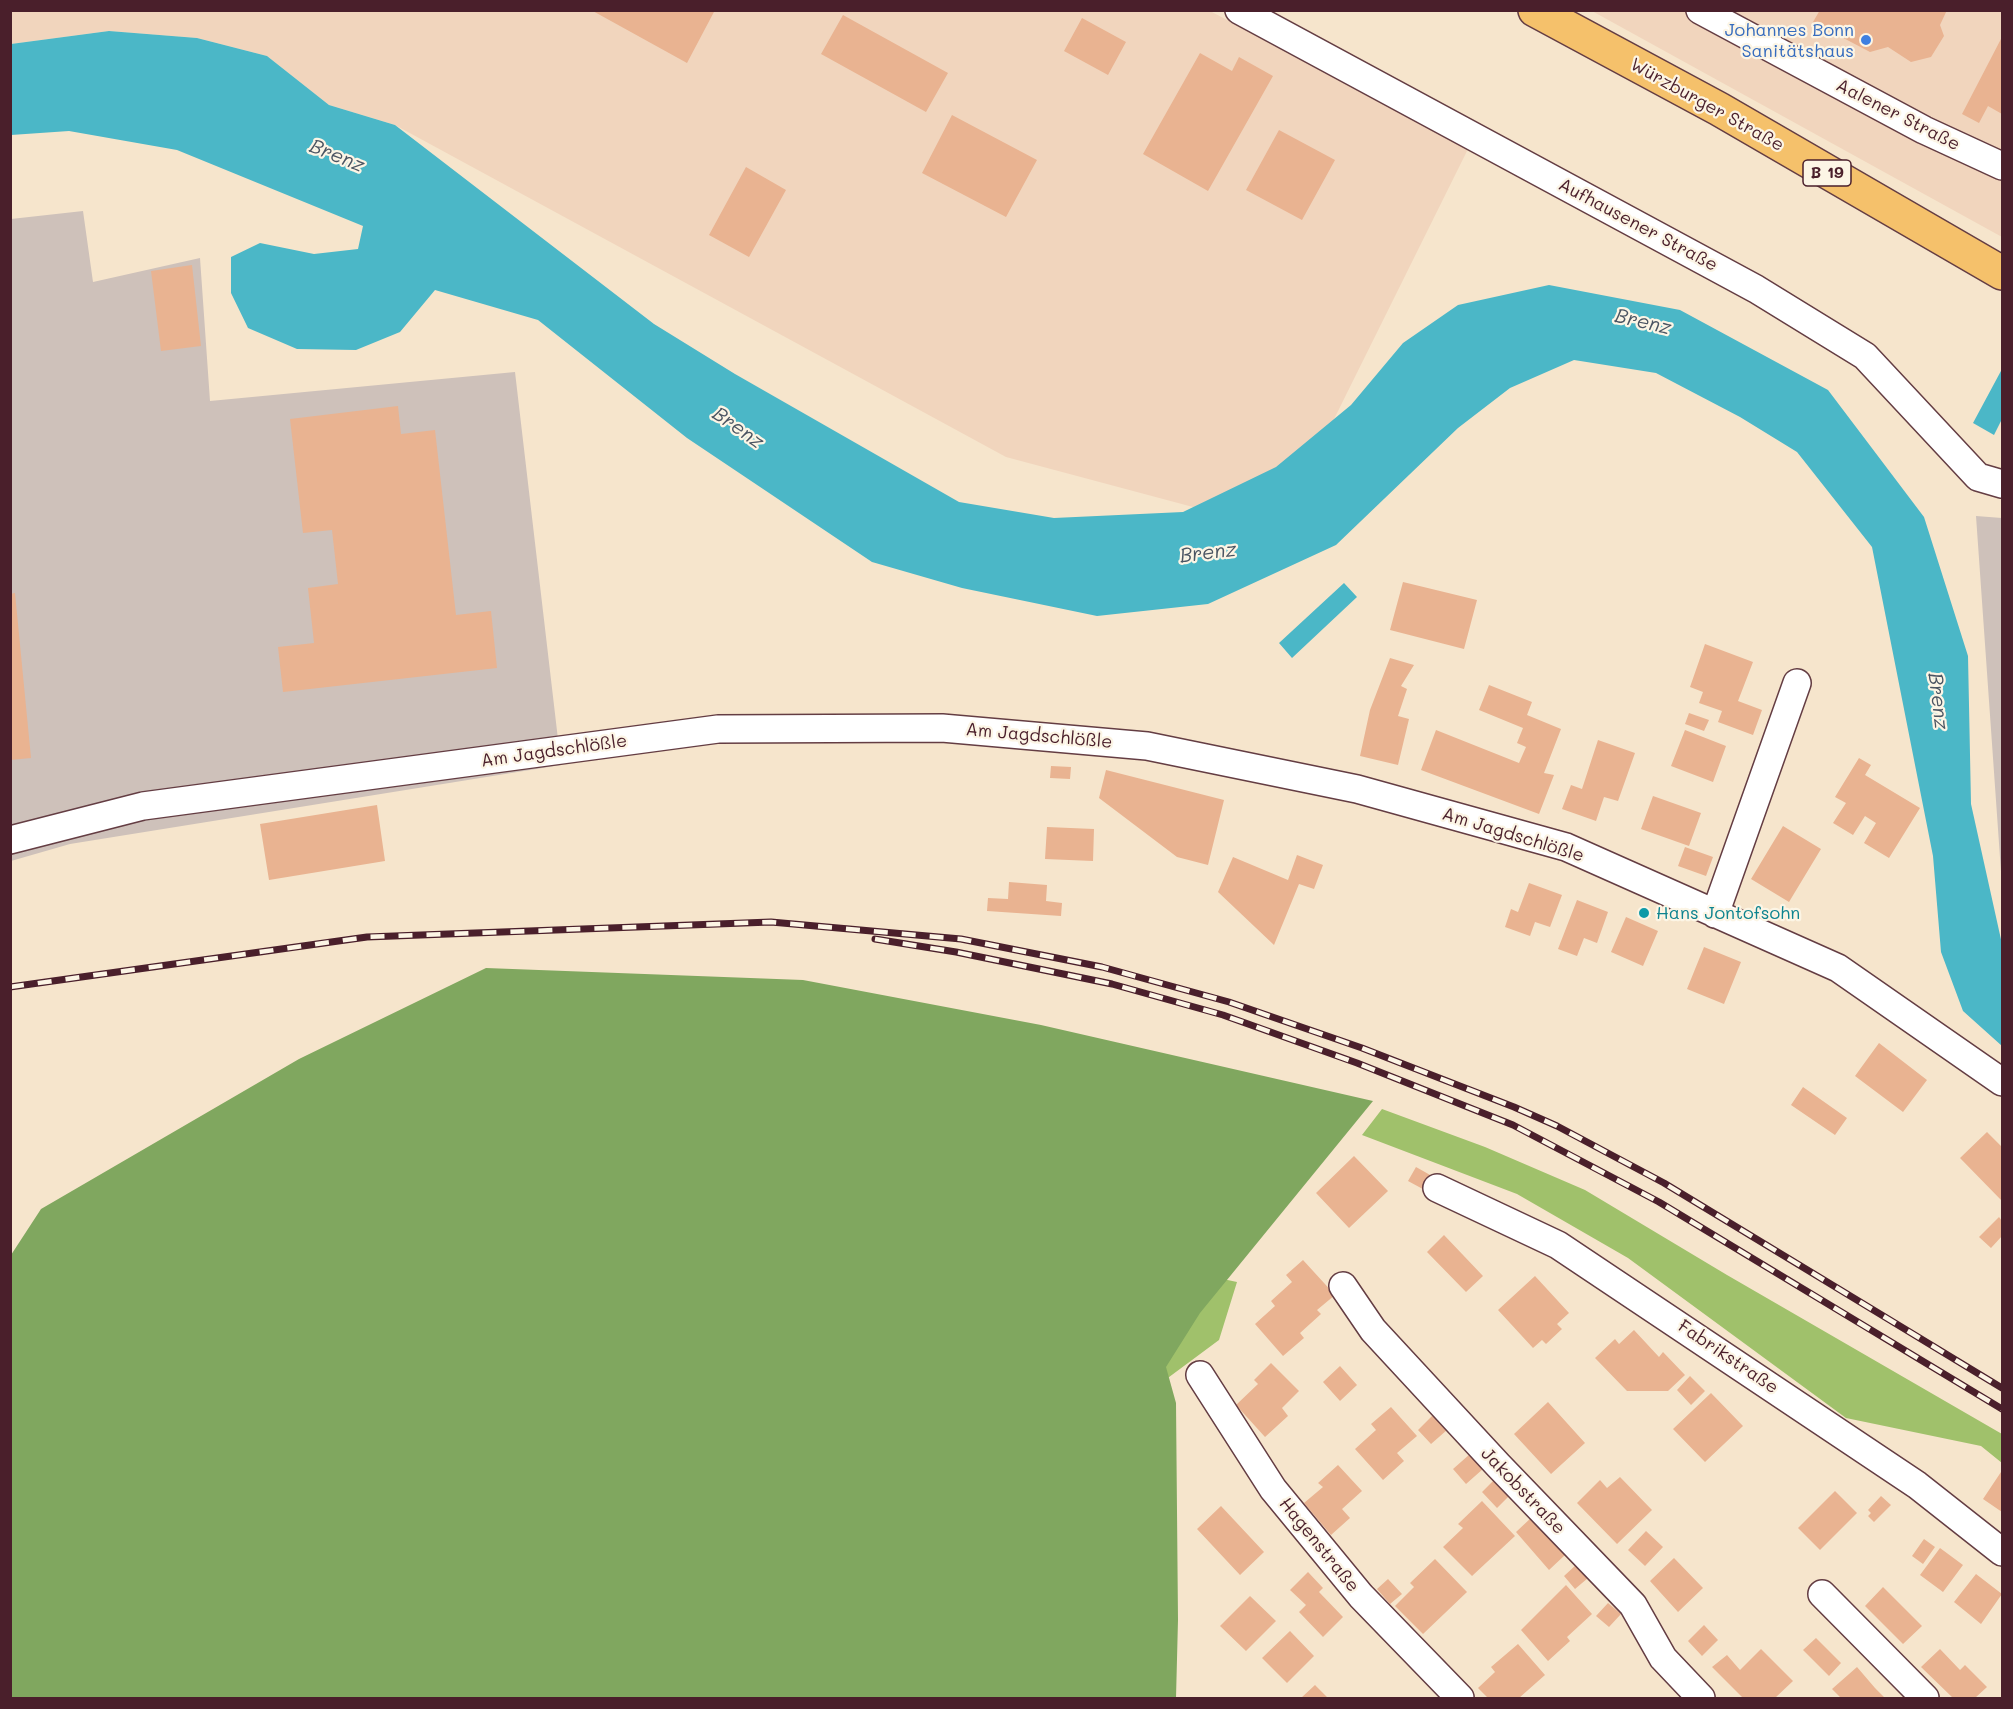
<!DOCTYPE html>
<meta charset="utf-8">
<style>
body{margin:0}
#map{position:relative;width:2013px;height:1709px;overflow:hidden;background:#f6e5cc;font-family:Mali,sans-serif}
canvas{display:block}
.frame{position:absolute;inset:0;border:12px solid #4a1f2b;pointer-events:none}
</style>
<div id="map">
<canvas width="2013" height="1709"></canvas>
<div class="frame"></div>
</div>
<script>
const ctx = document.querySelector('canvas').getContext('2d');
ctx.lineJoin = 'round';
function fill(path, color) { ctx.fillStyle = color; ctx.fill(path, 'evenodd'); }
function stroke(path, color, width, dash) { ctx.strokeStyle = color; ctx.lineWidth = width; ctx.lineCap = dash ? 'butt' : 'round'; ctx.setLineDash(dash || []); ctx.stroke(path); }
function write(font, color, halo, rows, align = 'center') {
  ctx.font = font + ' Mali,sans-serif'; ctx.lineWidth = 4.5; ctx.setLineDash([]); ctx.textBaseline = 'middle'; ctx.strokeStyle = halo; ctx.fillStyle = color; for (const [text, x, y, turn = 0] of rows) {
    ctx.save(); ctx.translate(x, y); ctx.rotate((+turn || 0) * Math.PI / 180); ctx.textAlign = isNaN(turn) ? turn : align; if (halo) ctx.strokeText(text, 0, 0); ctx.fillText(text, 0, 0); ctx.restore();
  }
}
fill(new Path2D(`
 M 11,10 L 1210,11 L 1469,147 L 1279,530 L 1006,457 L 395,125 L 329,105 L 267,56 L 197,38 L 109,31 L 11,44 Z
 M 1592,11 L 2002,11 L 2002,237 Z`), '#f1d5bd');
fill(new Path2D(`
 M 83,211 L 93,282 L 200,258 L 210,401 L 515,372 L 561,765 L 70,844 L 11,861 L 11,219 Z
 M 1976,516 L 2002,518 L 2002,886 Z`), '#cec1ba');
fill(new Path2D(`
 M 1382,1109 L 1485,1147 L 1585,1190 L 1727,1275 L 2002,1434 L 2002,1463 L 1981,1446 L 1846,1418 L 1628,1258 L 1517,1194 L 1362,1135 Z
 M 1190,1272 L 1237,1282 L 1219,1340 L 1157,1386 Z`), '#a0c16b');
fill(new Path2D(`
 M 486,968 L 803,980 L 1041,1025 L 1373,1101 L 1200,1313 L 1166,1367 L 1176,1403 L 1178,1620 L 1176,1698 L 11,1698 L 11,1255 L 41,1209 L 299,1059 Z`), '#80a75f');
fill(new Path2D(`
 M 109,31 L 197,38 L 267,56 L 329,105 L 395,125 L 654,324 L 735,374 L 959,502 L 1054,518 L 1183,512 L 1276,467 L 1351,405 L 1403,343 L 1458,305 L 1549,285 L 1680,310 L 1828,390 L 1924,517 L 1968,656 L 1971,804 L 2002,944 L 2002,1046 L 1963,1011 L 1941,952 L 1933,856 L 1872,547 L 1797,452 L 1740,417 L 1656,373 L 1574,360 L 1510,388 L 1458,428 L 1336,545 L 1208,604 L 1097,616 L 962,588 L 872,562 L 687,438 L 538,320 L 435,290 L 400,332 L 356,350 L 297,349 L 248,328 L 231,293 L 231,257 L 260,243 L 314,254 L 358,249 L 363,226 L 177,150 L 69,131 L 11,135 L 11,44 Z
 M 2002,369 L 2002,419 L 1994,435 L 1973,423 Z
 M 1344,583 L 1357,597 L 1292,658 L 1279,643 Z`), '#4bb7c7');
fill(new Path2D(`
 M 591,10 L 715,10 L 687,63 Z
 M 1820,10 L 1947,10 L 1940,25 L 1944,36 L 1931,57 L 1911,62 L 1888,47 L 1870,52 L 1813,22 Z
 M 843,15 L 948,73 L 926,112 L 821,54 Z
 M 1082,18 L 1126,42 L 1108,75 L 1064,51 Z
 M 2002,37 L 2002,114 L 1988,106 L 1979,123 L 1962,114 Z
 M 1200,53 L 1232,71 L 1239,57 L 1273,76 L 1208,191 L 1143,154 Z
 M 952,115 L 1037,160 L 1006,217 L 922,173 Z
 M 1279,130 L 1335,160 L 1302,220 L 1246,190 Z
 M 746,167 L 786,190 L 749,257 L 709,235 Z
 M 192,265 L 201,346 L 161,351 L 151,271 Z
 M 398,406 L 401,434 L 435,430 L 456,615 L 491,611 L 497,668 L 283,692 L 278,647 L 314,643 L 308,588 L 338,584 L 332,530 L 303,533 L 290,419 Z
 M 1403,582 L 1477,600 L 1464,649 L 1390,630 Z
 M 15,593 L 31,758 L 10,760 L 10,594 Z
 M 1705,644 L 1753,662 L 1738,701 L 1762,710 L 1753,735 L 1718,722 L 1722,711 L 1699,703 L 1703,692 L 1690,687 Z
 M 1390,658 L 1414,665 L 1401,686 L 1407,689 L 1398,716 L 1409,719 L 1398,765 L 1360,756 L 1370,710 Z
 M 1489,685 L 1532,702 L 1527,715 L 1561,729 L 1544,773 L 1554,775 L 1539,814 L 1421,770 L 1436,730 L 1519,763 L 1526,747 L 1517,743 L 1523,728 L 1479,710 Z
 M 1689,713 L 1709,720 L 1704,731 L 1685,724 Z
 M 1685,730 L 1726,746 L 1713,782 L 1671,766 Z
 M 1598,740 L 1635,753 L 1618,801 L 1604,797 L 1596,821 L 1562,809 L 1571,785 L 1582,789 Z
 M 1859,758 L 1871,765 L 1865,775 L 1920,808 L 1889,858 L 1864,843 L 1876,823 L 1865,816 L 1853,835 L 1833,823 L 1846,803 L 1835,797 Z
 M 1051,766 L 1071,767 L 1070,779 L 1050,778 Z
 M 1106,770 L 1224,800 L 1208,865 L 1177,857 L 1099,798 Z
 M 1653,796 L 1701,813 L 1689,846 L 1641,829 Z
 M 377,805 L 385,861 L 269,880 L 260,824 Z
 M 1783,826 L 1821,849 L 1789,902 L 1751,879 Z
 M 1047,827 L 1094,829 L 1093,861 L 1045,859 Z
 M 1685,847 L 1713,857 L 1706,876 L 1678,866 Z
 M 1297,855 L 1323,865 L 1314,889 L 1299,884 L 1274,945 L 1218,892 L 1233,857 L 1288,880 Z
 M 1009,882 L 1047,885 L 1046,901 L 1062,903 L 1061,916 L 987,911 L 988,898 L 1008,899 Z
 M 1529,883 L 1562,895 L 1550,927 L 1535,922 L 1530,936 L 1505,927 L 1511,909 L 1518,912 Z
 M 1577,900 L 1608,912 L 1597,943 L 1584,938 L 1577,956 L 1558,949 Z
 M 1626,917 L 1658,931 L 1643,966 L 1611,952 Z
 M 1704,947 L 1741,962 L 1724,1004 L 1687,989 Z
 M 1879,1043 L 1927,1080 L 1903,1112 L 1855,1076 Z
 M 1803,1087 L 1847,1118 L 1835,1135 L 1791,1105 Z
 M 1987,1132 L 2002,1147 L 2002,1201 L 1960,1158 Z
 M 1354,1156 L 1388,1191 L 1349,1228 L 1316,1193 Z
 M 1416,1167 L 1439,1180 L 1432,1194 L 1408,1181 Z
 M 1999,1217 L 2002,1221 L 2002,1236 L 1991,1248 L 1979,1237 Z
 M 1444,1235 L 1483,1276 L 1466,1292 L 1427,1252 Z
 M 1303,1260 L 1335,1295 L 1317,1310 L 1321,1314 L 1300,1333 L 1304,1338 L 1283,1356 L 1255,1324 L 1275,1306 L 1271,1301 L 1292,1282 L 1286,1275 Z
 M 1535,1276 L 1569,1313 L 1557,1324 L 1562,1329 L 1546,1344 L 1542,1340 L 1533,1348 L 1498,1310 Z
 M 1634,1330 L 1659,1357 L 1663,1352 L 1685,1375 L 1668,1391 L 1627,1391 L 1595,1358 L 1615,1339 L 1619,1344 Z
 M 1271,1363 L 1299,1391 L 1282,1408 L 1288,1416 L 1265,1437 L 1236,1405 L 1258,1384 L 1254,1380 Z
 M 1340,1366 L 1357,1385 L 1340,1401 L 1323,1382 Z
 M 1690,1376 L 1705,1391 L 1691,1405 L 1677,1390 Z
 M 1711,1393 L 1743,1426 L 1705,1462 L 1673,1429 Z
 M 1548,1402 L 1585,1443 L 1551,1474 L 1514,1434 Z
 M 1391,1407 L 1417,1436 L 1397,1453 L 1404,1461 L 1383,1480 L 1355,1449 L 1376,1430 L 1371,1424 Z
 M 1433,1415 L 1447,1430 L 1431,1444 L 1418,1430 Z
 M 1470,1454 L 1483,1469 L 1466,1484 L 1453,1469 Z
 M 1338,1465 L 1362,1491 L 1342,1509 L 1350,1518 L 1331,1535 L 1304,1503 L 1323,1487 L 1318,1483 Z
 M 2001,1472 L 2002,1473 L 2002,1512 L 1983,1499 Z
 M 1620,1477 L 1652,1510 L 1617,1544 L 1577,1503 L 1600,1480 L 1607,1488 Z
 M 1494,1480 L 1509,1496 L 1497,1508 L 1482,1492 Z
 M 1835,1491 L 1857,1513 L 1820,1550 L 1798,1528 Z
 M 1881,1496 L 1891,1505 L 1874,1522 L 1868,1516 L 1871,1513 L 1868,1510 Z
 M 1482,1501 L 1515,1536 L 1472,1576 L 1443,1547 L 1463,1528 L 1458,1524 Z
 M 1221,1506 L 1264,1552 L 1240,1575 L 1197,1529 Z
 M 1532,1517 L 1565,1555 L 1549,1570 L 1516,1532 Z
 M 1646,1531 L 1663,1547 L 1645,1566 L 1628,1550 Z
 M 1924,1539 L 1935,1547 L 1923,1564 L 1912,1556 Z
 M 1940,1548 L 1963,1565 L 1943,1592 L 1920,1575 Z
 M 1674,1558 L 1703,1588 L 1678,1612 L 1650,1581 Z
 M 1435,1559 L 1467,1592 L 1423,1634 L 1395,1606 L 1414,1587 L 1410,1583 Z
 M 1576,1565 L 1588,1578 L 1575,1589 L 1564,1576 Z
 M 1308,1572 L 1323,1588 L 1319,1592 L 1343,1617 L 1323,1637 L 1299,1612 L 1306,1605 L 1290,1590 Z
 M 1976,1574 L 2002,1594 L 1981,1624 L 1954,1602 Z
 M 1388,1579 L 1402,1594 L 1390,1604 L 1377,1589 Z
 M 1566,1585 L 1592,1614 L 1567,1637 L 1570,1641 L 1548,1661 L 1521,1630 Z
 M 1883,1587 L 1922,1626 L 1903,1644 L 1865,1606 Z
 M 1250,1596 L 1276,1621 L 1246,1651 L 1220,1626 Z
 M 1608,1603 L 1621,1614 L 1609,1627 L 1596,1616 Z
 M 1704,1625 L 1718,1640 L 1702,1656 L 1688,1641 Z
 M 1290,1631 L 1314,1656 L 1287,1683 L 1262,1658 Z
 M 1816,1638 L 1841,1663 L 1829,1676 L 1803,1650 Z
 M 1518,1644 L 1545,1675 L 1519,1698 L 1488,1698 L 1478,1688 L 1495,1672 L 1491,1667 Z
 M 1761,1649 L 1793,1681 L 1775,1698 L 1743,1698 L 1712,1667 L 1727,1655 L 1740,1670 Z
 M 1940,1649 L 1960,1670 L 1965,1665 L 1987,1687 L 1975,1698 L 1953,1698 L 1921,1667 Z
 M 1857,1667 L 1875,1688 L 1885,1698 L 1841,1698 L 1832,1689 Z
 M 1315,1685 L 1328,1698 L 1301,1698 Z`), '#e9b391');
const minor = new Path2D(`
 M 1239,10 L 1756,289 L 1865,356 L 1978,477 L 2002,484
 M 1700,10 L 1924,130 L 2002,166
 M 10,840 L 143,806 L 718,729 L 942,728 L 1147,746 L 1357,789 L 1566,847 L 1838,968 L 2002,1082
 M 1715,914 L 1797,683
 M 1437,1188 L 1558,1245 L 1917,1485 L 2002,1552
 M 1343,1286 L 1373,1330 L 1498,1465 L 1633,1605 L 1663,1658 L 1701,1698
 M 1200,1375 L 1273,1489 L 1361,1596 L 1460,1698
 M 1822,1594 L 1925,1698`);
const major = new Path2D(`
 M 1535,10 L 1719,109 L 2002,273`);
stroke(minor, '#643d43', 30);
stroke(major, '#643d43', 36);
stroke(minor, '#fff', 27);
stroke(major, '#f5c16b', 33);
const rail = new Path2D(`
 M 875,939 L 956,952 L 1112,984 L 1223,1015 L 1357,1063 L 1513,1125 L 1659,1202 L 2002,1409
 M 10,987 L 367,937 L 771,922 L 961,939 L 1102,967 L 1229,1002 L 1362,1048 L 1514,1107 L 1557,1126 L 1664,1183 L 2002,1388`);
stroke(rail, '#4a1f2b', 7);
stroke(rail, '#fcf5e5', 4.5, [14]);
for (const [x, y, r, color] of [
 [1866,40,6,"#3f7fe0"],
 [1644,913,6,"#0f9aa8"]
]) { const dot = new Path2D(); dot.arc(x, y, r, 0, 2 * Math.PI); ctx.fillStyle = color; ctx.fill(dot); stroke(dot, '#fcf5e5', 2); }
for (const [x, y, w] of [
 [1827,173,48]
]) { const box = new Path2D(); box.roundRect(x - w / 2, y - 13, w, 26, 4.5); ctx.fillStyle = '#fcf5e5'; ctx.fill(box); stroke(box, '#4a1f2b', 1.5); }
write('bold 16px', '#4a1f2b', null, [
 ["B 19",1827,173]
]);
write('18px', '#366cbe', '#fcf5e5', [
 ["Johannes Bonn",1854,30],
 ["Sanitätshaus",1854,51]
], 'right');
write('18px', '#4a1f2b', '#fcf5e5', [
 ["Würzburger Straße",1707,105,29],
 ["Aalener Straße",1898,115,27],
 ["Aufhausener Straße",1638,225,28],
 ["Am Jagdschlößle",1039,736,5],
 ["Am Jagdschlößle",554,751,-8],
 ["Am Jagdschlößle",1513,835,17],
 ["Fabrikstraße",1728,1357,34],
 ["Jakobstraße",1523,1491,46],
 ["Hagenstraße",1319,1545,51]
]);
write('18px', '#0d838f', '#fcf5e5', [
 ["Hans Jontofsohn",1656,913]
], 'left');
write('italic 20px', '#4a5462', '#fcf5e5', [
 ["Brenz",337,156,22],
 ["Brenz",1643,322,13],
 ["Brenz",738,428,35],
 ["Brenz",1208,553,-7],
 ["Brenz",1938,701,83]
]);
</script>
